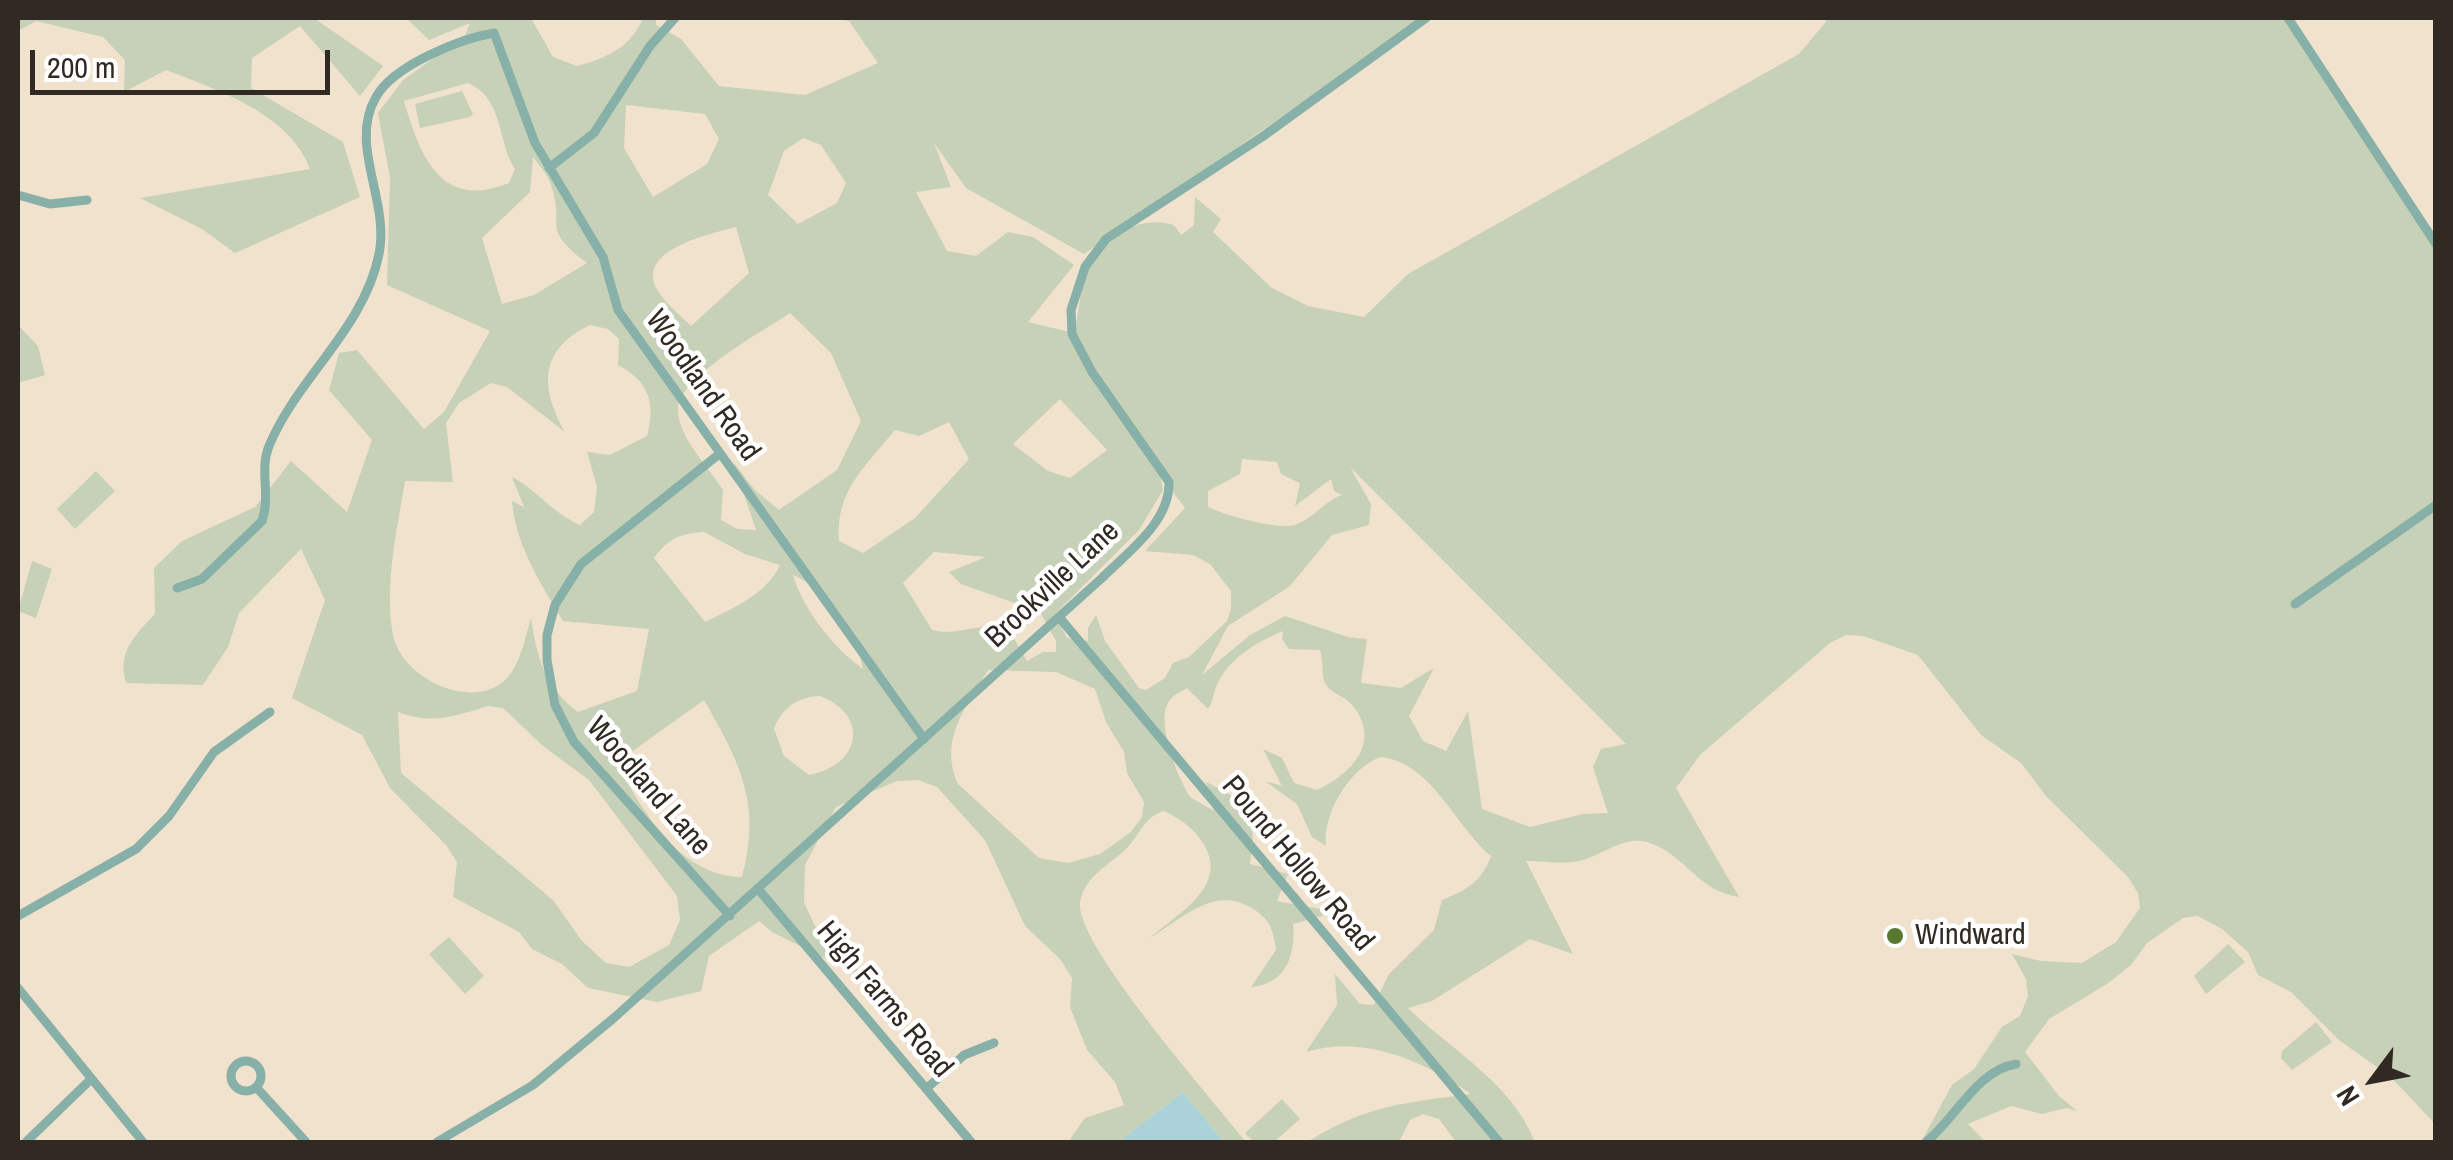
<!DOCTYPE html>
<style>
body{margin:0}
#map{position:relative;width:2453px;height:1160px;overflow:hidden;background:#f1e2cd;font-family:"Archivo Narrow",sans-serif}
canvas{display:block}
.frame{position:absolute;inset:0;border:20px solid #302a22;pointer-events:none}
.north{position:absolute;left:2323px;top:1030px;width:100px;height:100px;-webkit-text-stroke:8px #fff;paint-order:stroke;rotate:238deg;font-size:28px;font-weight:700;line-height:40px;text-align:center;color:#302a22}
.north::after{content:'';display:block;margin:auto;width:35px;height:45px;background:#302a22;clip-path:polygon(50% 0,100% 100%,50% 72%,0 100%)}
.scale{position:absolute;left:30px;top:50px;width:300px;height:45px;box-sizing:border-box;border:5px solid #302a22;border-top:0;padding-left:12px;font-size:30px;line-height:35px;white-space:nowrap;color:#302a22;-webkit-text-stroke:8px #fff;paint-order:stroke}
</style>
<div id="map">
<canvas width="2453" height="1160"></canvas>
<div class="frame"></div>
<div class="north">N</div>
<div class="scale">200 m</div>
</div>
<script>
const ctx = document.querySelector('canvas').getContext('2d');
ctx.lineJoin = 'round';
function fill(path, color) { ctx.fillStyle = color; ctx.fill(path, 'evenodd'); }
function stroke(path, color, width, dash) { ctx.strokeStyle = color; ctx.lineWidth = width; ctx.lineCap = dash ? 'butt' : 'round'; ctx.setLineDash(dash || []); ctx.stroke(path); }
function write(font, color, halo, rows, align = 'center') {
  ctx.font = font + ' "Archivo Narrow",sans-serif'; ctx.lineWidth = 9; ctx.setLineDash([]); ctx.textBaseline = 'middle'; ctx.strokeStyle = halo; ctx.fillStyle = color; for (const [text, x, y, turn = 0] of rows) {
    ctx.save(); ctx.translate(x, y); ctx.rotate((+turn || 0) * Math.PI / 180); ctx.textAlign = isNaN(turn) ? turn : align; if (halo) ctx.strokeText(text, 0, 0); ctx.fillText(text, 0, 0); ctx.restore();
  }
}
fill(new Path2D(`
 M 18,18 L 314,18 L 383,66 L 360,96 L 300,26 L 252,58 L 251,88 L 343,142 L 360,197 L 235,253 L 202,229 L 140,198 L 310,169 C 290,114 218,90 166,70 L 124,92 L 125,60 L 103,37 L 36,21 L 18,31 Z
 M 406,18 L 531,18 L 553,57 L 577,66 C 606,59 632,46 643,18 L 656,18 L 656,25 L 681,39 L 719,86 L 805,95 L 878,63 L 849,21 L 826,18 L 1424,18 L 1084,254 L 966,188 L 934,143 L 951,187 L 916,192 L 947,251 L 976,256 L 1008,232 L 1033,237 L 1074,265 L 1028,322 L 1074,333 C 1079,313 1080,287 1088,269 C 1103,237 1140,214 1174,225 L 1181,235 L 1194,225 L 1195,197 L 1221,219 L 1213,232 L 1272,288 L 1308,306 L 1364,317 L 1408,274 L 1799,54 L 1829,18 L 2286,18 L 2435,247 L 2435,1124 L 2391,1077 L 2339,1040 L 2291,992 L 2258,975 L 2248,952 L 2222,929 L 2198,916 L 2183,918 L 2147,943 L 2131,965 L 2107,984 L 2049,1019 L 2025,1052 L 2059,1096 L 2077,1111 L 2067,1108 L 2042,1114 L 2011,1106 L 1968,1124 L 1986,1142 L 1921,1142 L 1952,1085 L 1974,1069 L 2002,1027 L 2020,1016 L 2028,996 L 2026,979 L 2012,954 L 2041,961 L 2082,963 L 2116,942 L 2140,908 L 2138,893 L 2128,877 L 2046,796 L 2021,763 L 1981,735 L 1918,655 L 1863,636 L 1846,635 L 1830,643 L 1701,754 L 1676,788 L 1739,897 C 1695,890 1686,854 1647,842 C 1621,835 1599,859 1573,862 C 1558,864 1541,861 1526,861 L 1573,954 L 1530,939 L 1432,1001 L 1408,1008 C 1452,1051 1511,1082 1535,1142 L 1456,1142 L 1439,1119 L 1423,1114 L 1410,1120 L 1399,1142 L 1307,1142 C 1367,1105 1403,1103 1471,1094 C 1425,1061 1362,1034 1306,1052 L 1337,1005 L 1335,974 L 1360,1004 L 1374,1005 L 1389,974 L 1434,930 L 1442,900 C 1467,890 1482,881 1491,856 C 1454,825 1432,763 1381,757 C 1350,767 1322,815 1326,846 L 1312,837 L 1297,804 L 1265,781 L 1282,786 L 1263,749 L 1282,758 L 1294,783 L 1317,790 C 1351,774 1382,743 1353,706 C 1346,697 1335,695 1328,687 C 1320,679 1324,661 1320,650 L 1289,649 L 1282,639 L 1283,631 C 1257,642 1228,658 1216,687 C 1213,695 1213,702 1208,709 L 1187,688 C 1179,693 1172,695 1168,703 C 1156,724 1178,778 1190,797 L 1214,811 L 1206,782 C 1252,804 1258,814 1250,864 L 1288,874 L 1277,901 L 1336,912 L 1293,924 C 1296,955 1286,984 1251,987 L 1276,950 C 1273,928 1269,917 1248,906 C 1212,887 1180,920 1150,938 C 1181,911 1232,884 1201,840 C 1192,827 1179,818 1164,811 C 1144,817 1140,834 1127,848 C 1111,864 1080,879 1080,906 C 1081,951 1213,1100 1246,1142 L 1224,1142 L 1183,1092 L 1118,1142 L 1068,1142 L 1085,1118 L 1124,1105 L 1115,1082 L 1087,1050 L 1070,1007 L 1072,978 L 1060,959 L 1025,926 L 985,840 L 937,787 L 918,780 L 897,781 L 836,807 L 805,865 L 804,902 L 815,926 L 838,944 L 864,978 L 772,932 L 759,921 L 709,956 L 701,991 L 657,1002 L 588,988 L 562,964 L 532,949 L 519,932 L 453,897 L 457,862 L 446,845 L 390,788 L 362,735 L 292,698 L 325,600 L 301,549 L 239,613 L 228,647 L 203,685 L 126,683 C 117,652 135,635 155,614 L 154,568 L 182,541 L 255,507 L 291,461 L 347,512 L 372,440 L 329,390 L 339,353 L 357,350 L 424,429 L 444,412 L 490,331 L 387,285 L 390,178 L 378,113 L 403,80 L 465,36 L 470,23 L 429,40 ZM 468,83 C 504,98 497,142 515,169 L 509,183 C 440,211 420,155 404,101 ZM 626,105 L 705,114 L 719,139 L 707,164 L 653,197 L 624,148 ZM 803,138 L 821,145 L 846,183 L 837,203 L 798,224 L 768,195 L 784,151 ZM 533,157 C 539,165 548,175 551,185 C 566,228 539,227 587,263 L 534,295 L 502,304 L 482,238 L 530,192 ZM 736,227 L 749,273 L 691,326 C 680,315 666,304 658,291 C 633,250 710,234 736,227 ZM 790,313 L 831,353 L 861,421 L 837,470 L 779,510 L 755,490 L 733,462 L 756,530 L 737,529 L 721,520 L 723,490 C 709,467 677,437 678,408 C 679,377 765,330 790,313 ZM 590,325 L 608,329 L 619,339 L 618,365 C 649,381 656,404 647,436 L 610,455 L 587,452 L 597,487 L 594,512 L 580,525 C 552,513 539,491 512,477 L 524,507 L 512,501 C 515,544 541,584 563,621 L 649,629 L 637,691 L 578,712 C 544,687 537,657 531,618 C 525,638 520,667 504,681 C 469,711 401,677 393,635 C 384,584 397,531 405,481 L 453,482 L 446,423 L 459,403 L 491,383 L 507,387 L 565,432 C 539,386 540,349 590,325 ZM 1060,399 L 1107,450 L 1070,478 L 1048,471 L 1013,444 ZM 949,422 L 969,459 L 915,518 L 863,553 L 839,541 C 835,491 865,467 895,430 L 919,436 ZM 1242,459 L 1277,462 L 1281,474 L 1300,483 L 1295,506 L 1331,479 L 1334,491 L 1342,495 C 1323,502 1312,520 1294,525 C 1277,530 1224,515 1208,507 L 1208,491 L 1240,474 ZM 1350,467 L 1626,744 L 1601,749 L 1593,767 L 1608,813 L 1583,814 L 1530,827 L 1482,809 L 1468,711 L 1446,751 L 1423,741 L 1409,716 L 1434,668 L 1401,688 L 1361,683 L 1367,639 L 1348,637 L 1285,616 L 1250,635 L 1202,675 L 1228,626 L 1290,586 L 1332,535 L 1369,525 L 1371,504 ZM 1160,475 L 1185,508 L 1145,551 L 1193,555 L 1210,564 L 1231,591 L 1231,608 L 1227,621 L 1189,657 L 1173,663 L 1165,678 L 1146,690 L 1139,688 L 1105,641 L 1096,615 L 1088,628 L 1088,641 L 1067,638 L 1055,614 L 1139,530 L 1163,490 ZM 704,532 L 745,554 L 780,565 C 766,595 733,608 705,622 L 654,558 C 668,539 680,533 704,532 ZM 934,552 L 986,557 L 949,572 L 961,584 L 1040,612 L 1056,641 L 1056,652 L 1043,652 L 1027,661 L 1009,630 C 983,620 958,637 932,630 L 903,583 ZM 793,575 C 832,593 855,627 863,669 C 834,648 803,610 793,575 ZM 988,670 L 1056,672 L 1095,689 L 1106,722 L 1124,752 L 1127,773 L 1144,802 L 1142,817 L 1131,832 L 1100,854 L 1068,863 L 1039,858 L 958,784 C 938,740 966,707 988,670 ZM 820,696 C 871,716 860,766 809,775 L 784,756 L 774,729 C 781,708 798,697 820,696 ZM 704,700 C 740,763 762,804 742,877 C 668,876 632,788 599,732 L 627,755 ZM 488,706 L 503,708 L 543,746 L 589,780 L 677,896 L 680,920 L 669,945 L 629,967 L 606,963 L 582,941 L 553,900 L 401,773 L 398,712 C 431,725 455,716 488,706 Z
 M 462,91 L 473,114 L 470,117 L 420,128 L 415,104 Z
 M 18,325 L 38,346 L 45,375 L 18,383 Z
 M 96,471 L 115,491 L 75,529 L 57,509 Z
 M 32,561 L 52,569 L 36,618 L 18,611 Z
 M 449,937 L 484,976 L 465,994 L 429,954 Z
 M 2228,944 L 2245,962 L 2206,994 L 2194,976 Z
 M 2316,1022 L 2332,1042 L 2292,1070 L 2281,1058 L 2282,1051 Z
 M 1282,1099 L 1300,1119 L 1274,1142 L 1254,1142 L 1245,1133 Z`), '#c6d1b8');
fill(new Path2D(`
 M 1183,1092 L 1224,1142 L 1118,1142 Z`), '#acd2d9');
stroke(new Path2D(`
 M 2288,18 L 2436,244
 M 549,168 L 594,133 L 650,46 L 675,18
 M 18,195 L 50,204 L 87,200
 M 718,455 L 581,564 L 555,605 L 547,635 L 547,660 L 555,705 L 574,742 L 730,916
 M 177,588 L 202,579 L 262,521 C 271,496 259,470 269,446 C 297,378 364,329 379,254 C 390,200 348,145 376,97 C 393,66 459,39 494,33 L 535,143 L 603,257 L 618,310 L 924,739
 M 2295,604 L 2436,505
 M 1059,617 L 1499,1142
 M 759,890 L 971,1142
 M 18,916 L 136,849 L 169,816 L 214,752 L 270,712
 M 18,988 L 143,1142
 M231 1076a15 15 0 1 1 30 0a15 15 0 1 1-30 0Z
 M 256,1087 L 306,1142
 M 926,1089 L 964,1055 L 994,1043
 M 26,1142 L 89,1081
 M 437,1142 L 533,1085 L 615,1017 L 1102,578 C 1128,552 1170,522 1169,482 L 1092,372 L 1072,334 L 1071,310 L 1085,267 L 1106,239 L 1262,137 L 1426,18
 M 1926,1142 C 1955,1119 1977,1070 2016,1064`), '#87b0a8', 9);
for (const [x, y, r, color] of [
 [1895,936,10,"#58782f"]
]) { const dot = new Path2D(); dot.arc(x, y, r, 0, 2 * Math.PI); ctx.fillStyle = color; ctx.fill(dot); stroke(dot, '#fff', 4); }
write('30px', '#302a22', '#fff', [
 ["Woodland Road",702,386,55],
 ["Brookville Lane",1053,585,-43],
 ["Woodland Lane",648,787,49],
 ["Pound Hollow Road",1297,864,50],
 ["High Farms Road",884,1000,50]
]);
write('30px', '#302a22', '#fff', [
 ["Windward",1915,936]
], 'left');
</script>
